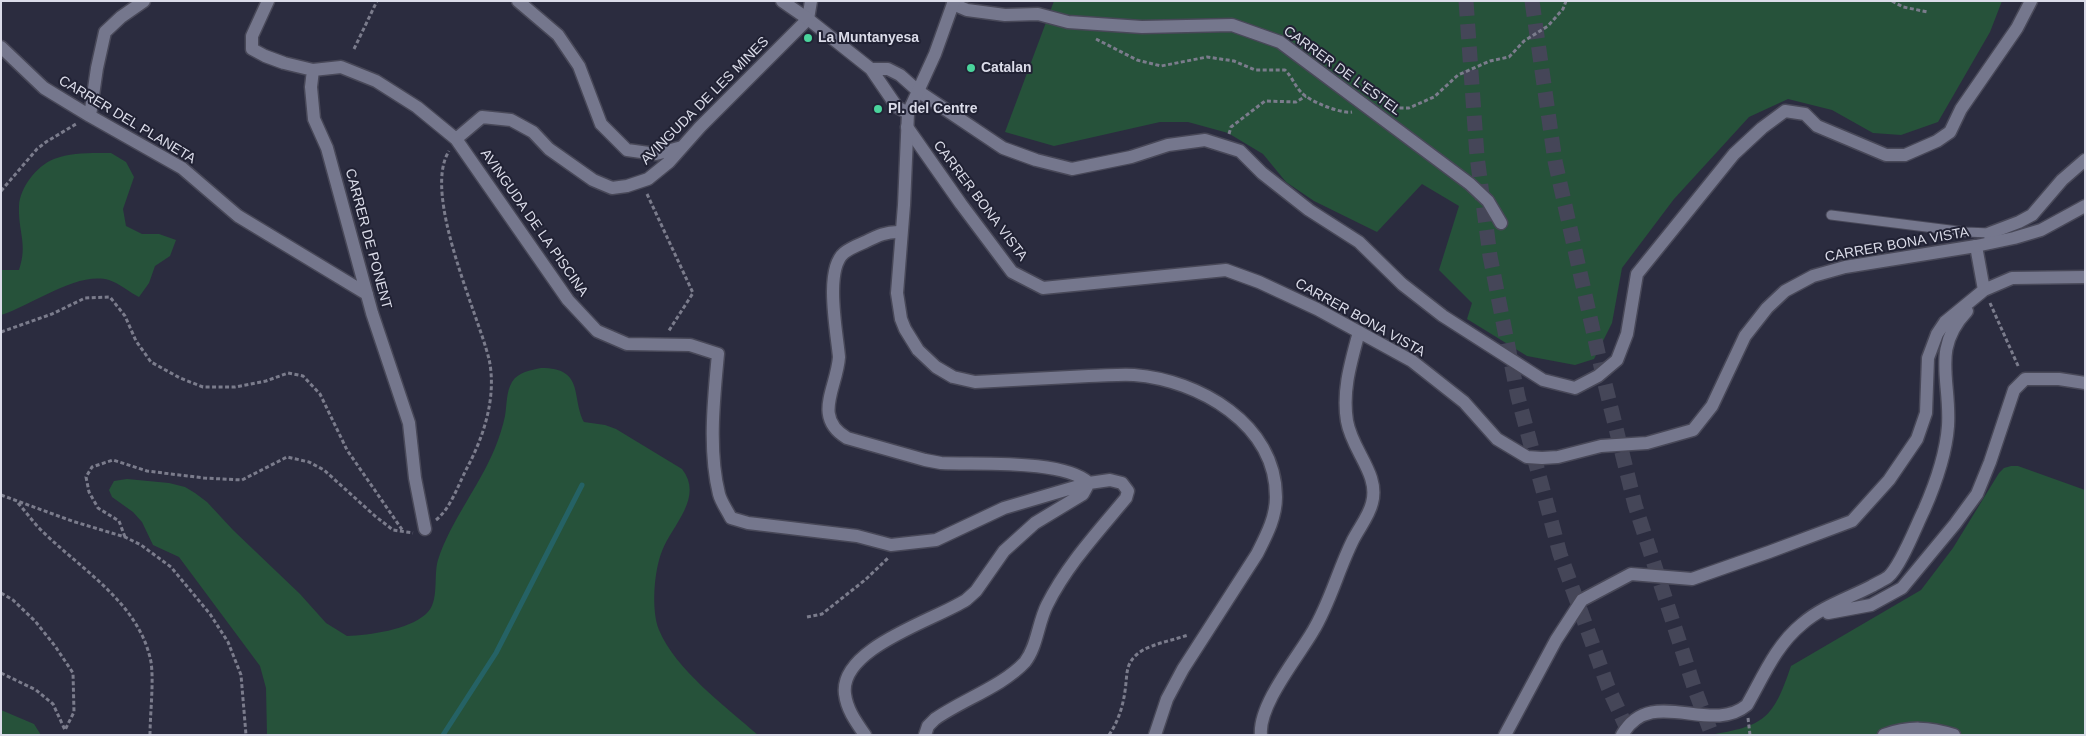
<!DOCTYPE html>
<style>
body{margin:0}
#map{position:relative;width:2086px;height:736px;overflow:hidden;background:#2b2c3f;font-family:Arial,sans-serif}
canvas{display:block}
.frame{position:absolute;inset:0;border:2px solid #dbdce9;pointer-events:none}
</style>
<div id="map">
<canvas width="2086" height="736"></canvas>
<div class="frame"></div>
</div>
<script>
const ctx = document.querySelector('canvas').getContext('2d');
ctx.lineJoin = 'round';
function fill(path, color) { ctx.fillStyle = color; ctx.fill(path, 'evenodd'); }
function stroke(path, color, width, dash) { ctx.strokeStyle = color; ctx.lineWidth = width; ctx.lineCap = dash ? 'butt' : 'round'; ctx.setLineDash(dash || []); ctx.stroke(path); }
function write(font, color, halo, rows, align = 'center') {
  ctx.font = font + ' Arial,sans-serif'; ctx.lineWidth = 4; ctx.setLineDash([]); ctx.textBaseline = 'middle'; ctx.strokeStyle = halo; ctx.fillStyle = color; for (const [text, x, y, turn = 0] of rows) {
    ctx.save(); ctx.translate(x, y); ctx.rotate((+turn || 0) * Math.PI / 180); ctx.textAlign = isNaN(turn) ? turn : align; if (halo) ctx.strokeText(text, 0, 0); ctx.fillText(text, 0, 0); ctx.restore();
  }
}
fill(new Path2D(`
 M 1054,1 L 2002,1 L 1990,32 L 1938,122 L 1901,135 L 1873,133 L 1832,110 L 1788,99 L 1749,117 L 1674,199 L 1622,268 L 1612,323 L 1594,359 L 1575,365 L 1527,356 L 1467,319 L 1472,303 L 1439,270 L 1459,206 L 1422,184 L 1377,232 L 1314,201 L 1286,182 L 1263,154 L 1228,133 L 1188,122 L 1160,122 L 1054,146 L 1005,132 Z
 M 111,153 L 126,162 L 134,177 L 123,209 L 126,226 L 142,234 L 159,234 L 176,240 L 170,256 L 155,266 L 149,283 L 139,297 C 129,292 119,283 109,280 C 77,271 33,305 1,315 L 1,270 L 19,270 C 28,244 18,232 19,206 C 20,188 36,166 54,159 C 72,152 92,153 111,153 Z
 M 541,368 C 585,368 571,397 584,422 L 605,425 L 616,429 L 682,469 C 704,497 673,524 662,551 C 654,571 651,610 659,630 C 675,669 726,707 758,735 L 267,735 L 266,688 L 260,666 L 179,557 L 153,545 L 142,522 L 133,512 L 112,497 L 109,490 L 114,481 L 127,479 L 169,483 L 185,487 L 195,493 L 207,502 L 233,530 L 300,594 L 326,623 L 347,636 C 370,635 408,630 426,614 C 440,602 433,576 438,560 C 451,520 479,487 495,448 C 499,438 503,426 505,416 C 507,405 506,392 512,382 C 518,372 531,370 541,368 Z
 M 2011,466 L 2018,466 L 2085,490 L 2085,735 L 1709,735 C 1765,726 1773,719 1791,666 L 1921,590 L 1953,548 L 1999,473 L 2004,468 Z
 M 1,710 L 34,724 L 41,735 L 1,735 Z`), '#26523a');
stroke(new Path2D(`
 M 443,735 L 496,653 L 582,485`), '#256265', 5);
stroke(new Path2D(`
 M 1466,1 L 1477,156 L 1490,256 L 1518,397 L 1560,554 L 1608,687 L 1630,735
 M 1532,1 L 1555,161 L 1605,384 L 1635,505 L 1695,690 L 1712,735`), '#454658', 15, [15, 8]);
const service = new Path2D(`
 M 1831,215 L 1966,232 L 1990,233`);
const minor = new Path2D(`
 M 268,1 L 252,36 L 252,49 L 265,56 L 284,63 L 313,70 L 341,67 L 376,81 L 417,107 L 456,139 L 568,300 L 597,331 L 627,344 L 690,345 L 718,354 C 714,397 708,450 719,494 C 721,502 727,510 731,518 L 748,523 L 857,536 L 891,545 L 936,540 L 1004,508 L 1089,483 L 1110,480 L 1122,483 L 1128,491 L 1126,498 C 1097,533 1067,565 1047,605 C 1038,623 1037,647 1025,662 C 1003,686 962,700 935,719 L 928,726 L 925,735
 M 518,1 L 558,35 L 579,66 L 601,124 L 627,150 L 656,154 L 682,147
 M 953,4 L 967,10 L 1005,15 L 1038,14 L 1068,22 L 1142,27 L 1232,25 L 1280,42 L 1470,184 L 1488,201 L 1501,223
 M 1,47 L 44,88 L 90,116 L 182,168 L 238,216 L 367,294
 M 313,70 L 311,87 L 314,119 L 327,148 L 372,313 L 409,423 L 415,478 L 425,529
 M 90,116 L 97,68 L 105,32 L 121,17 L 144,1
 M 456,139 L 482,117 L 511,120 L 533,132 L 549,149 L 593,180 L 612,188 L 627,186 L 648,179 L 669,162 L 700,127 L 808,19 L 811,1
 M 901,232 C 887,231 877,236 865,242 C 858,245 850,248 844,253 C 824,270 837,333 839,357 C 837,388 812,417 847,438 L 925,460 L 941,463 C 977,465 1063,459 1089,483
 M 1991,242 L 1990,233 L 2019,222 L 2032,215 L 2062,180 L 2085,160
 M 1976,246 L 1984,290
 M 1828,613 L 1871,605 L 1902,588 L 1955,524 L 1977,494 L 1990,462 L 2014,390 L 2025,379 L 2059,379 L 2085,383
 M 865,735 C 856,722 847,710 845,694 C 839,648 935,620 966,600 L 976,591 L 1004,551 L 1035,523 L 1083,494 L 1089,483
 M 1261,735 C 1258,705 1298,657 1313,631 C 1330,603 1338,570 1353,540 C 1359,528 1369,516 1372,503 C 1380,474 1352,451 1347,421 C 1342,390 1351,362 1359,332
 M 1505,735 L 1556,640 L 1582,600 L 1631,574 L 1692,579 L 1769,552 L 1852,521 L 1889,480 L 1917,439 L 1926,413 L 1928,358 L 1937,334 L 1945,322 L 1984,290 L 2012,278 L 2085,277
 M 1622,735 C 1651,684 1710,736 1747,705 C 1763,677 1776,645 1802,624 C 1821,607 1849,598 1872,586 C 1877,583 1884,580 1888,577 C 1901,566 1916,526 1924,510 C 1935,485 1946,454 1948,426 C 1951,380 1931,349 1967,311`);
const tertiary = new Path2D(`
 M 782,1 L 808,19 L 871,69 L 897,107 L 908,113
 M 871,69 L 888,69 L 900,75 L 918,91 L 1003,148 L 1036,160 L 1072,169 L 1131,157 L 1168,145 L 1205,140 L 1240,151 L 1262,173 L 1309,210 L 1359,242 L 1402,284 L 1443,316 L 1543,380 L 1575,388 L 1598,376 L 1617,360 L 1627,334 L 1637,274 L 1734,154 L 1762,128 L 1785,111 L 1805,114 L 1817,126 L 1886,155 L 1905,155 L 1937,141 L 1950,132 L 1961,109 L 2017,28 L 2031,1
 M 907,127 L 961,204 L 1012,272 L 1043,288 L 1226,270 L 1259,282 L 1317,309 L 1412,361 L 1464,402 L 1497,439 L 1527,457 L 1542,458 L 1558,457 L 1601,446 L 1647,443 L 1693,430 L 1712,406 L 1745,336 L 1767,308 L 1785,291 L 1813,276 L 1845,267 L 1976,246 L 2014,238 L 2041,230 L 2085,206`);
const secondary = new Path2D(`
 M 954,1 L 935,54 L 908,113 L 904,205 L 897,293 L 901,319 L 905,329 L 918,350 L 936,367 L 953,377 L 975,382 C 1013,380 1051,378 1089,376 C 1104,376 1119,374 1134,375 C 1199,380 1276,424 1276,497 C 1276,518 1266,536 1257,554 L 1183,669 L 1167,699 L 1155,735
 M 1884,735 C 1909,726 1929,727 1954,735`);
stroke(service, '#484858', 11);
stroke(minor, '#484858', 15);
stroke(tertiary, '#484858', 15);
stroke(secondary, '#484858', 15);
stroke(new Path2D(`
 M 1892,1 L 1903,7 L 1928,12
 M 1096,39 L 1137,60 L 1161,66 L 1207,57 L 1234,61 L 1255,70 L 1285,70 C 1293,78 1294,85 1301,92 C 1308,101 1341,114 1352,112
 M 354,49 L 377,1
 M 1393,108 L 1409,108 L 1434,97 L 1458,75 L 1490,61 L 1509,57 L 1524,41 L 1548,26 L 1563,9 L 1566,1
 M 1229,134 L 1231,127 L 1265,101 L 1296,102 L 1306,96
 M 1,191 L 37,149 L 46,142 L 76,124
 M 647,194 L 693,293 L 668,332
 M 1990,303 L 2019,368
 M 1,332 L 52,314 L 85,298 L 110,297 L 125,316 L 136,341 L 151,362 L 180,378 L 203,387 L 235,387 L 266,381 L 288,373 L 303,376 L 320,394 L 347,450 L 403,531
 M 1,495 L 72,521 L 125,537 L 141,545 L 171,567 L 210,614 L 228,642 L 241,675 L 246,735
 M 18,503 C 25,511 31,519 38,527 C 78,568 139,601 151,662 C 154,682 150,714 150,735
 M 436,520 C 451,508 458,485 467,468 C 484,436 497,396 489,359 C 477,311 422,194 449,151
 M 125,537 L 119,521 L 98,508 L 89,492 L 86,477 L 92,467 L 113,460 L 147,471 L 204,478 L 242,480 L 287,457 L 309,462 L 324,470 L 375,516 L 393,530 L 413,533
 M 1,593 L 13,600 L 35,621 L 55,646 L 73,673 L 74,712 L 65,730 L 53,704 L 36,690 L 1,673
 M 807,617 L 822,614 L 865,580 L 888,558
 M 1748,718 L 1750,735
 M 1109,735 C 1118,722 1123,706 1125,691 C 1128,672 1124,662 1143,650 C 1156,643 1174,640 1188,635`), '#7b7c8c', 3, [4, 2.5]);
stroke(service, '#75778d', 9);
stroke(minor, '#75778d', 12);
stroke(tertiary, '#75778d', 12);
stroke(secondary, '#75778d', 12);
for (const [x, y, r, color] of [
 [808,38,5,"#4ad49c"],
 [971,68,5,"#4ad49c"],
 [878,109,5,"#4ad49c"]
]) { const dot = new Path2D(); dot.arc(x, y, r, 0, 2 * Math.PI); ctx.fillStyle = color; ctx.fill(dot); stroke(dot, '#212234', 2); }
write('bold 14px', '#dbdce9', '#212234', [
 ["La Muntanyesa",818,38],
 ["Catalan",981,68],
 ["Pl. del Centre",888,109]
], 'left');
write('14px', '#dbdce9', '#212234', [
 ["CARRER DE L'ESTEL",1342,71,36],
 ["AVINGUDA DE LES MINES",705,101,-45],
 ["CARRER DEL PLANETA",127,120,31],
 ["CARRER BONA VISTA",980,201,53],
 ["AVINGUDA DE LA PISCINA",534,223,55],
 ["CARRER DE PONENT",368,239,75],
 ["CARRER BONA VISTA",1897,245,-10],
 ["CARRER BONA VISTA",1360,318,29]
]);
</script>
